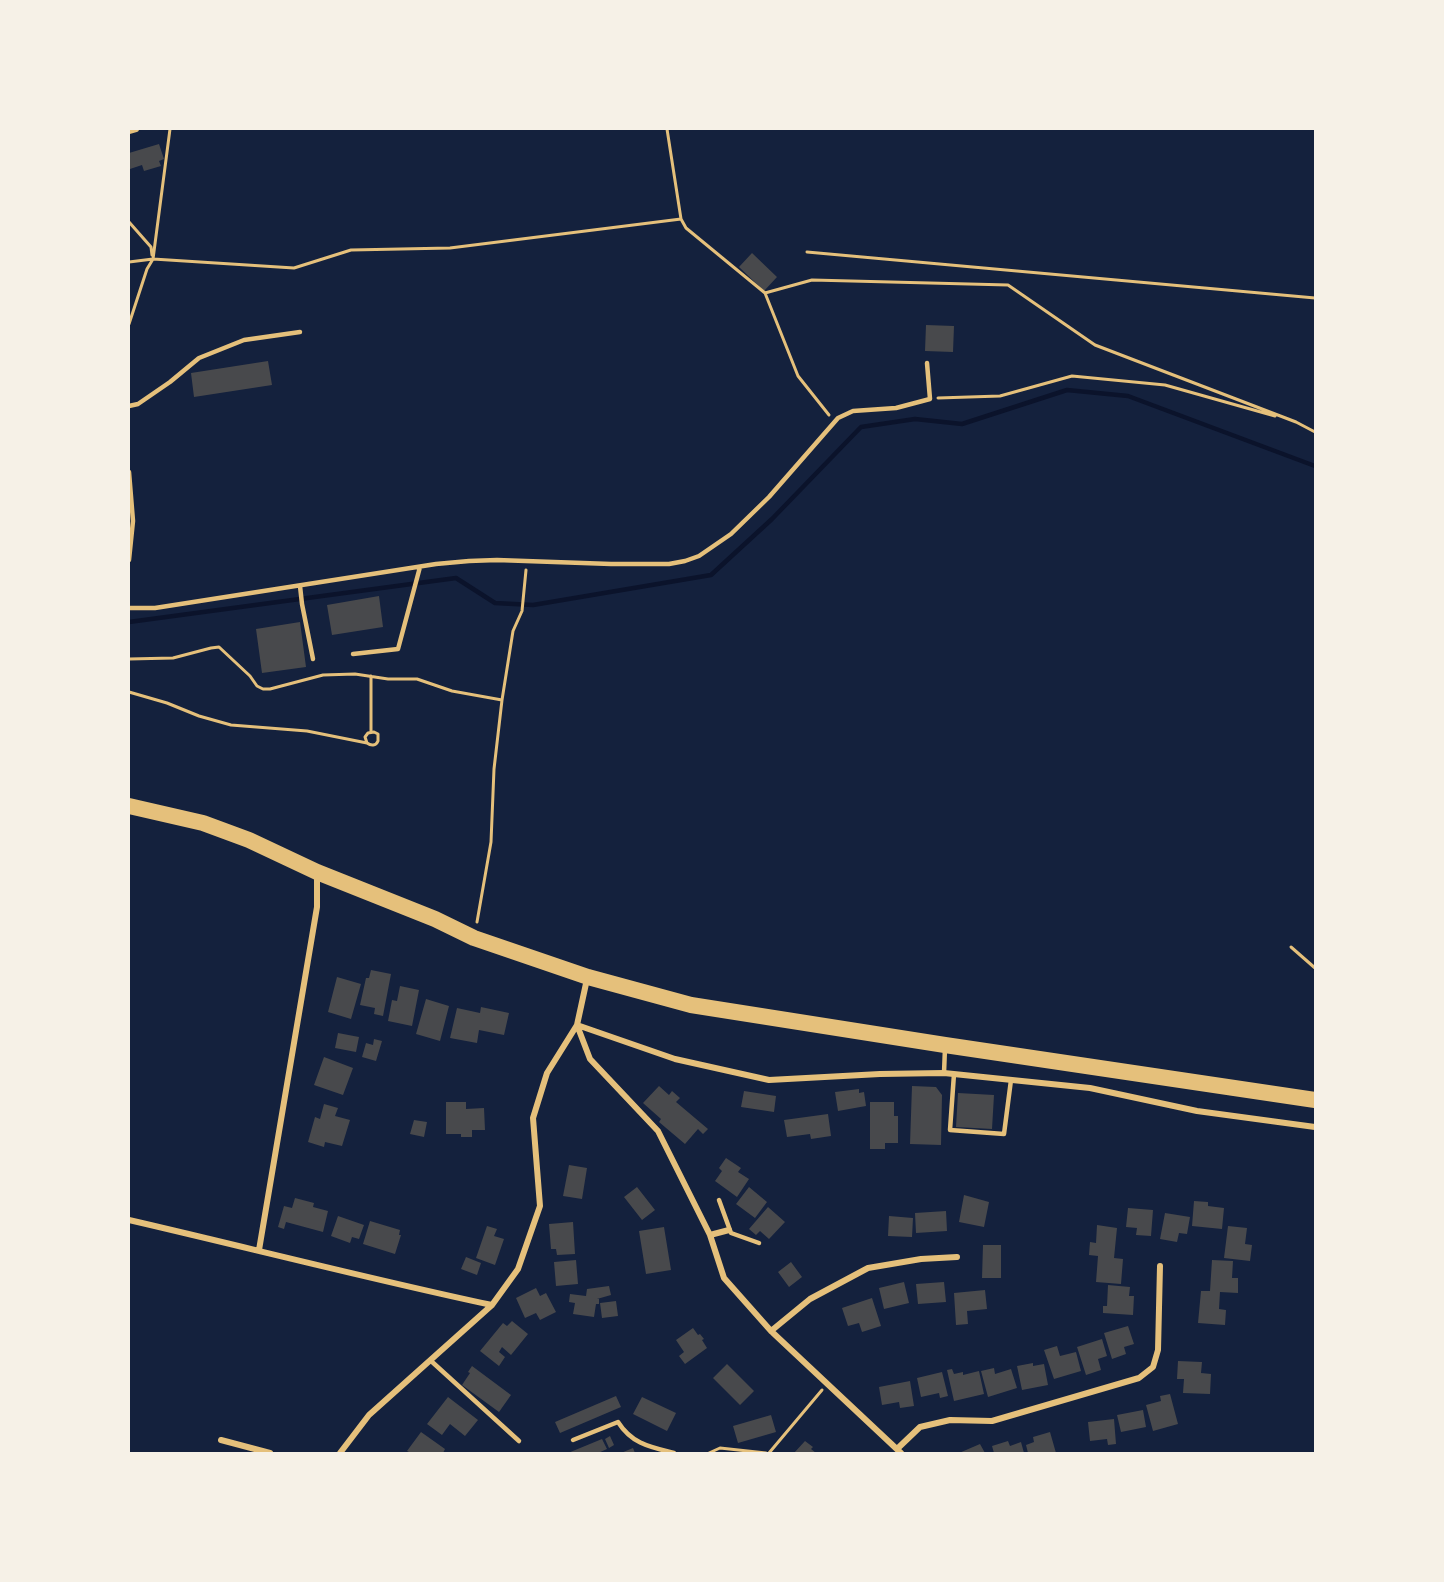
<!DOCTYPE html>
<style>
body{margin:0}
#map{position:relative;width:1444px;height:1582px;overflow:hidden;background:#14213d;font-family:"Titillium Web",sans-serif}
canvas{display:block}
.frame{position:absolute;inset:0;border:130px solid #f6f1e7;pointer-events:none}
</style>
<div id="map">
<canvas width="1444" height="1582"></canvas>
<div class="frame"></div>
</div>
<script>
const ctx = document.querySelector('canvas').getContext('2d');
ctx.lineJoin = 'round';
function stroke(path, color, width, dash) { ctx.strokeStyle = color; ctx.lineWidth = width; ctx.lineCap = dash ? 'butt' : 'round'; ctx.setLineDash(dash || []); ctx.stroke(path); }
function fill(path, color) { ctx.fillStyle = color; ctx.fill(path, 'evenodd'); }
stroke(new Path2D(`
 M 129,622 L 456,578 L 495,603 L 533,605 L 711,575 L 772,519 L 861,427 L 915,419 L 962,424 L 1067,390 L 1128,396 L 1315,466`), '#0b132b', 4.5);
fill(new Path2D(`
 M 159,144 L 164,159 L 159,161 L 161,166 L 144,171 L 142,165 L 130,169 L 129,153 Z
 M 752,253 L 777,277 L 764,291 L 739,267 Z
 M 926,325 L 954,326 L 953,352 L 925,351 Z
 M 268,361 L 272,385 L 194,397 L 191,373 Z
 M 379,596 L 383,627 L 332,635 L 327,605 Z
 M 300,622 L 306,667 L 262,673 L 256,629 Z
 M 371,970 L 391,974 L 383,1016 L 374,1014 L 375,1008 L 360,1005 L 366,978 L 369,978 Z
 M 337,977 L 361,984 L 351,1019 L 328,1012 Z
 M 400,986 L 419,990 L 412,1026 L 388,1021 L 392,1000 L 397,1001 Z
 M 426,999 L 449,1006 L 440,1041 L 416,1034 Z
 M 481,1007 L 509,1013 L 504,1035 L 479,1030 L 477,1043 L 450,1038 L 457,1008 L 480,1013 Z
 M 338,1033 L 359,1037 L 356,1052 L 335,1048 Z
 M 374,1039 L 382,1041 L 376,1061 L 362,1057 L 366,1043 L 373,1045 Z
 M 324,1057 L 353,1068 L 343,1095 L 314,1085 Z
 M 659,1086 L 669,1095 L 672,1091 L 680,1098 L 676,1102 L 708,1129 L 703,1134 L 698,1129 L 685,1144 L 659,1122 L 661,1119 L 643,1103 Z
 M 912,1086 L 936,1087 L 942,1095 L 941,1145 L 910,1144 Z
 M 859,1089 L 859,1093 L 864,1092 L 866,1106 L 838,1111 L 835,1092 Z
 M 744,1091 L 776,1096 L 774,1112 L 741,1107 Z
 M 958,1093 L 994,1095 L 992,1129 L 956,1127 Z
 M 446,1102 L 466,1102 L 466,1109 L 484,1108 L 485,1130 L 472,1130 L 472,1137 L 461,1137 L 461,1134 L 446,1134 Z
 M 870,1102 L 894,1102 L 894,1116 L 898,1116 L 898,1143 L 885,1143 L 885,1149 L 870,1149 Z
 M 324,1104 L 338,1108 L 335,1116 L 350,1120 L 342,1146 L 325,1142 L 324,1147 L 308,1142 L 315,1117 L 320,1119 Z
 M 828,1114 L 831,1136 L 811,1139 L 810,1134 L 787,1137 L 784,1120 Z
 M 414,1120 L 427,1122 L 424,1137 L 410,1134 Z
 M 726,1158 L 741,1168 L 738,1172 L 749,1179 L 737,1197 L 715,1181 L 722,1171 L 719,1168 Z
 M 569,1165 L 587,1168 L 582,1199 L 563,1196 Z
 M 637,1187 L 655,1210 L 642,1220 L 624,1197 Z
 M 749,1187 L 767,1202 L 755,1218 L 736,1204 Z
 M 964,1195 L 989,1202 L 984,1227 L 959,1222 Z
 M 295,1198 L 314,1203 L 313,1207 L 328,1211 L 323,1232 L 286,1222 L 284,1229 L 278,1227 L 284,1206 L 292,1208 Z
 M 1194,1201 L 1208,1202 L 1208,1206 L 1224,1208 L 1222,1229 L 1192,1226 Z
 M 768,1207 L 785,1222 L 769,1239 L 760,1231 L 756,1235 L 749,1229 Z
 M 1128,1208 L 1153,1210 L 1151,1236 L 1136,1235 L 1137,1228 L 1126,1227 Z
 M 946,1211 L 947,1231 L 916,1233 L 915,1213 Z
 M 1165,1213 L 1190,1217 L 1187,1234 L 1179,1233 L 1177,1242 L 1160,1239 Z
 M 338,1216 L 364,1225 L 359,1239 L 352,1237 L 350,1243 L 331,1236 Z
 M 889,1216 L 913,1218 L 912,1237 L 888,1236 Z
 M 370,1221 L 400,1230 L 399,1235 L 401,1235 L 395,1254 L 363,1244 Z
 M 573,1222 L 575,1254 L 557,1255 L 556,1249 L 551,1249 L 549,1224 Z
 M 1097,1225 L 1117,1228 L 1114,1258 L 1123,1259 L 1121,1284 L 1096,1282 L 1098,1256 L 1089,1255 L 1090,1242 L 1096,1243 Z
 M 487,1226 L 497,1229 L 494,1236 L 504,1239 L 495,1265 L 476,1258 Z
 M 1228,1226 L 1247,1228 L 1245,1244 L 1252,1245 L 1250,1261 L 1224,1258 Z
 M 664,1227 L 671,1270 L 646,1274 L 639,1231 Z
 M 983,1245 L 1001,1245 L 1001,1278 L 982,1278 Z
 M 466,1257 L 481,1263 L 477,1275 L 461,1269 Z
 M 576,1260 L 578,1284 L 556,1286 L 554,1262 Z
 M 1212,1260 L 1233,1261 L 1232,1278 L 1238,1278 L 1238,1293 L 1220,1292 L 1219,1309 L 1226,1310 L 1225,1325 L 1198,1323 L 1201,1291 L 1210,1291 Z
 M 791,1262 L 802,1277 L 789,1287 L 778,1272 Z
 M 904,1282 L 909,1303 L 884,1309 L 879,1288 Z
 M 944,1282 L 946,1302 L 918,1304 L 916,1284 Z
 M 1108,1285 L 1130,1287 L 1129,1296 L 1134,1296 L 1133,1315 L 1103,1313 L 1103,1306 L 1107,1306 Z
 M 609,1286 L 611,1295 L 597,1299 L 599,1299 L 599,1304 L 596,1304 L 594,1317 L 573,1314 L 575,1303 L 569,1302 L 570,1294 L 586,1296 L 587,1289 Z
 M 536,1288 L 540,1296 L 546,1293 L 556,1312 L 540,1320 L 536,1313 L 525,1318 L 516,1298 Z
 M 985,1290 L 987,1309 L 967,1311 L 968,1324 L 956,1325 L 954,1293 Z
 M 872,1298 L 881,1326 L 862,1332 L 859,1323 L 848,1326 L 842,1308 Z
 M 616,1301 L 618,1316 L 602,1318 L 600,1303 Z
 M 512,1321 L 528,1334 L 511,1355 L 502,1347 L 499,1352 L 505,1357 L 499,1366 L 480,1351 L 503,1323 L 507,1326 Z
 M 1128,1326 L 1134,1344 L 1124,1347 L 1126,1354 L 1112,1359 L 1104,1333 Z
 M 693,1328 L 698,1335 L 700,1334 L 704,1339 L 702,1340 L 707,1348 L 685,1364 L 679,1356 L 684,1352 L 676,1340 Z
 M 1102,1339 L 1107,1356 L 1098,1359 L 1101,1370 L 1086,1375 L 1077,1347 Z
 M 1057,1346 L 1060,1356 L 1076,1352 L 1081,1371 L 1054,1379 L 1044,1350 Z
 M 1178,1361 L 1202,1362 L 1201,1373 L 1211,1374 L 1210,1394 L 1183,1393 L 1184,1379 L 1177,1379 Z
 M 1033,1363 L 1033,1366 L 1044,1364 L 1048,1385 L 1022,1390 L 1017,1366 Z
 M 727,1364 L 754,1391 L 740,1405 L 713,1378 Z
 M 472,1366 L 511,1395 L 499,1412 L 462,1385 L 470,1373 L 468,1372 Z
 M 994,1368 L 995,1374 L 1011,1369 L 1017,1388 L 988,1397 L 981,1371 Z
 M 952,1369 L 954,1374 L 963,1372 L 963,1375 L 979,1371 L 984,1394 L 954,1401 L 947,1370 Z
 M 942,1372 L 948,1396 L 940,1398 L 939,1393 L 921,1397 L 917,1378 Z
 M 910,1381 L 914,1406 L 900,1408 L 899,1402 L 882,1405 L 879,1387 Z
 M 1170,1394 L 1178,1424 L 1153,1431 L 1146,1405 L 1161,1401 L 1160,1396 Z
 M 616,1396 L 621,1407 L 560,1433 L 555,1422 Z
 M 448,1397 L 478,1420 L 465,1436 L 450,1424 L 442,1435 L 427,1424 Z
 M 642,1397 L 676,1413 L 667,1431 L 633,1414 Z
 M 1143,1410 L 1146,1427 L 1121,1432 L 1117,1415 Z
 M 771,1415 L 776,1432 L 738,1443 L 733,1426 Z
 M 1114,1419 L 1116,1444 L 1108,1445 L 1107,1439 L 1090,1441 L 1088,1422 Z
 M 421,1432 L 445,1449 L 443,1453 L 411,1453 L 407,1451 Z
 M 1050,1432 L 1056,1453 L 1028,1453 L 1026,1445 L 1034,1442 L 1033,1437 Z
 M 610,1436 L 614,1445 L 609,1448 L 605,1439 Z
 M 602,1439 L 607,1449 L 598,1453 L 568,1453 Z
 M 805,1441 L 813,1447 L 811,1449 L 816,1453 L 794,1453 Z
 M 1008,1441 L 1010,1446 L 1021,1442 L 1024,1453 L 994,1453 L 992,1446 Z
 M 980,1444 L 985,1453 L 959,1453 Z
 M 633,1448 L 635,1453 L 621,1453 Z`), '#48494c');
stroke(new Path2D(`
 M 667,129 L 681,219
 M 129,222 L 151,247 L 152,255
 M 807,252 L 1315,298
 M 129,262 L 153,259 L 294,268 L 351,250 L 450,248 L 681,219 L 686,228 L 765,293 L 812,280 L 1008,285 L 1095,345 L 1296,422
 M 765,293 L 798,376 L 829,415
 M 129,324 L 147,269 L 153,259 L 170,129
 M 938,398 L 1000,396 L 1072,376 L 1165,385 L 1275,416
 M 1296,422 L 1315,432
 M 129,659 L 173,658 L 211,648 L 219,647 L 250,676 L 257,686 L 263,689 L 270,689 L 323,675 L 355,674 L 388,679 L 417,679 L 452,691 L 502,700
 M 129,692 L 167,703 L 199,716 L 231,725 L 307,731 L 367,743 C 371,746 376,746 378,741 L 378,734 L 374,732 L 368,733 L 365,737 L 367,743
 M 371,731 L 371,676
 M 477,922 L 491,842 L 494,769 L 502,700 L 513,631 L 522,611 L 526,570
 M 1291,947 L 1315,968
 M 709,1453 L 720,1448 L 766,1453
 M 769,1453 L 822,1390`), '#e5c07b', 3);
stroke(new Path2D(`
 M 129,406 L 138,404 L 170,382 L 199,358 L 244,340 L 300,332
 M 129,472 L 133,521 L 129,560
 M 300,586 L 302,604 L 313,659
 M 129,608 L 155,608 L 436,564 L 469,561 L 497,560 L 611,564 L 669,564 L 685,561 L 699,556 L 731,534 L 769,497 L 838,418 L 853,411 L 896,408 L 930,399 L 927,363
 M 353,654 L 398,649 L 420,567
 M 944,1073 L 945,1048
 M 954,1074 L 950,1130 L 1004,1134 L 1011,1080
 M 719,1200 L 731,1233 L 759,1243
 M 430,1360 L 519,1441
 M 573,1440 L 618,1422 C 632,1444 650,1447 674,1453`), '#e5c07b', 4.5);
stroke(new Path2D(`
 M 129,131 L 136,129
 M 587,979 L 577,1025 L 590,1059 L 658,1131 L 710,1235 L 724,1278 L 771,1331 L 901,1453
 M 577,1025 L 675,1059 L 769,1080 L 880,1074 L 944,1073 L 1090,1088 L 1197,1111 L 1315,1127
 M 129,1220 C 250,1248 370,1279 492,1305
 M 710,1235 L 729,1230
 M 259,1250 L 317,907 L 317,875
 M 771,1331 L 810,1299 L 868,1268 L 921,1259 L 957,1257
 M 221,1440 L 270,1453
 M 897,1449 L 920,1427 L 950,1420 L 992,1421 L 1139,1378 L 1153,1367 L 1158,1350 L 1160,1266
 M 340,1453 L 369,1415 L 492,1305 L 518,1269 L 540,1206 L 533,1118 L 547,1073 L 577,1025`), '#e5c07b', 6);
stroke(new Path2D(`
 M 129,806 L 203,823 L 249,840 L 317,872 L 435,919 L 474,938 L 588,977 L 691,1005 L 945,1045 L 1315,1100`), '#e5c07b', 16);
</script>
